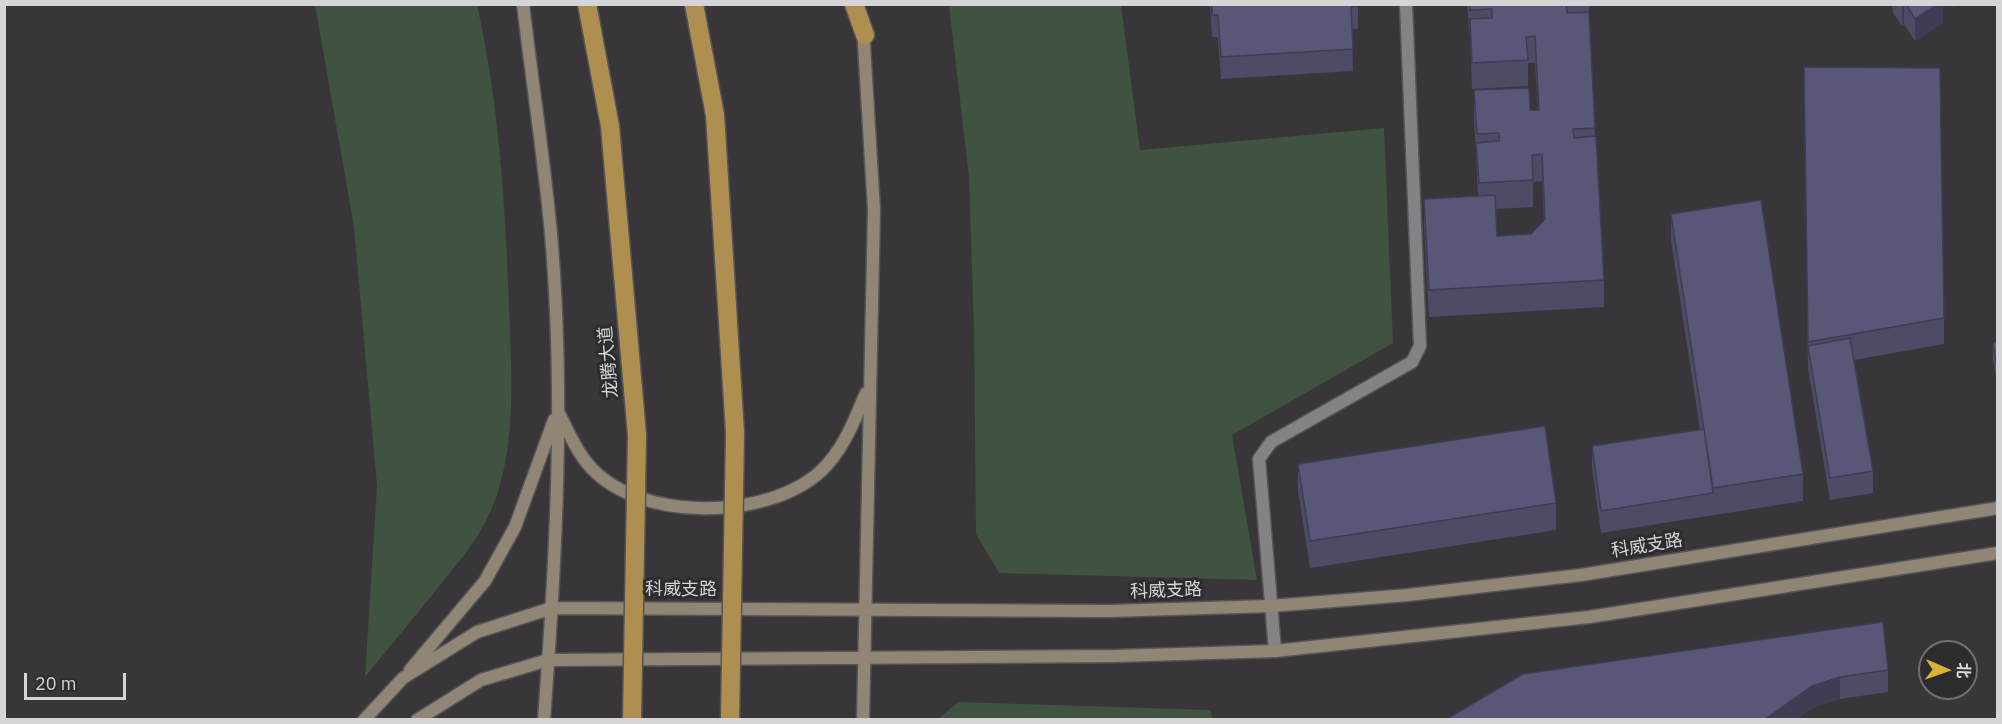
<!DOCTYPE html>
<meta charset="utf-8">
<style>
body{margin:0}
#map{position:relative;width:2002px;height:724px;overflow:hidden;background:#383638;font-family:"IBM Plex Sans","Noto Sans SC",sans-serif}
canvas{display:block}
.frame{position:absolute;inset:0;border:6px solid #d5d4d6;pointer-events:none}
.north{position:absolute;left:1918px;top:640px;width:60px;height:60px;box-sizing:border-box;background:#2d2c2e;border:2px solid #706f71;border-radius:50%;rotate:92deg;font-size:16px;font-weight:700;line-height:24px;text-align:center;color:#d5d4d6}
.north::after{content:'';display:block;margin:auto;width:21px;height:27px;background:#d8b434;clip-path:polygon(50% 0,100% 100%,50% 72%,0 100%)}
.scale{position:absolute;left:24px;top:673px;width:102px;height:27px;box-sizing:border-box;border:3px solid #d5d4d6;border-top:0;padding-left:8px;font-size:18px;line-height:21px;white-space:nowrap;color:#d5d4d6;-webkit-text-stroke:4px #2d2c2e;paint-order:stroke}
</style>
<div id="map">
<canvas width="2002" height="724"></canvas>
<div class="frame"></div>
<div class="north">北</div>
<div class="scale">20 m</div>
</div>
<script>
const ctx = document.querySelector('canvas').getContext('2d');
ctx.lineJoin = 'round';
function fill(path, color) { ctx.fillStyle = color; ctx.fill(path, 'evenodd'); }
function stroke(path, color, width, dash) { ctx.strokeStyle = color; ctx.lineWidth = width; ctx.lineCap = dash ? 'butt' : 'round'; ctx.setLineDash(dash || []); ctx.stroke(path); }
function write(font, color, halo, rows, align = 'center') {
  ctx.font = font + ' "IBM Plex Sans","Noto Sans SC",sans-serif'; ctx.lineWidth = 6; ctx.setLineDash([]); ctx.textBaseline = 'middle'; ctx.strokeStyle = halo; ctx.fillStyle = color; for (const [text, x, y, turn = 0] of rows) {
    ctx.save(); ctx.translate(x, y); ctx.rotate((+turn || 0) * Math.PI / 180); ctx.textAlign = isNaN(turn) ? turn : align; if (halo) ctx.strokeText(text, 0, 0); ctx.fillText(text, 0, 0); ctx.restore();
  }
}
fill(new Path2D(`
 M 315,5 L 477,5 C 499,102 505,204 509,303 C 511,372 519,455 487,519 C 475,544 454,567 437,589 C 413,618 389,648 365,677 L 377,486 L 354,227 Z
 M 949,5 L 1121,5 L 1140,150 L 1384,128 L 1393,343 L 1232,435 L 1257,580 L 999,573 L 976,534 L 974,330 L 969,177 Z
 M 958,702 L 1211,710 L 1212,719 L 938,719 Z`), '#3f5340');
const lane = new Path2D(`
 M 1275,651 L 1259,459 L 1271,442 L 1412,362 L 1420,346 L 1406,4`);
const secondary = new Path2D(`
 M 523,4 C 532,81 544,158 551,234 C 565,395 556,559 544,720
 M 558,412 C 567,428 575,449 587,463 C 635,523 767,521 821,471 C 844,449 854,421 866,393
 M 410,670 L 485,581 L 515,527 L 554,420
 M 364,720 L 403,678 L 477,632 L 552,608 L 1109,611 L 1271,606 L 1408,595 L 1581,575 L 1998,508
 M 417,720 L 481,680 L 548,660 L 1115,656 L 1275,651 L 1589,617 L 1998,553
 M 863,720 L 874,210 L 863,28`);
const highway = new Path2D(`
 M 587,4 L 610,126 L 637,435
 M 694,4 L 715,115 L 735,433
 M 854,4 L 865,35`);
stroke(lane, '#565456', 15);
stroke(secondary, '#565456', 15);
stroke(highway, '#565456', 21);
stroke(lane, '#848285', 12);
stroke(secondary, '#918675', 12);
stroke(highway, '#af8f4f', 18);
const highwayBridge = new Path2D(`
 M 632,720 L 637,435
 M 730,720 L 735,433`);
stroke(highwayBridge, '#565456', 21, []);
stroke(highwayBridge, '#af8f4f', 18);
fill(new Path2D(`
 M 1210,4 L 1358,4 L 1358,29 L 1352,29 L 1353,71 L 1221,79 L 1218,37 L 1212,37 Z
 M 1467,4 L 1589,4 L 1595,137 L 1604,280 L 1604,307 L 1429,317 L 1424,225 L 1424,199 L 1478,196 L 1474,117 L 1474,90 L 1530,110 L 1538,110 L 1535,63 L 1528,63 L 1528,86 L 1472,89 L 1470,37 ZM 1542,181 L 1544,221 L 1531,234 L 1497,236 L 1496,209 L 1533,207 L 1533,182 Z
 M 1892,4 L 1943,4 L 1943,23 L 1915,41 L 1904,24 L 1902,26 L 1893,13 Z
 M 1804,93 L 1944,318 L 1944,344 L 1854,360 L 1873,471 L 1873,493 L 1830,500 L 1808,368 Z
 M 1671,214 L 1803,474 L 1803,501 L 1601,533 L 1592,468 L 1592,446 L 1700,429 L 1671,241 Z
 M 1998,342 L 1998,388 L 1993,358 L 1993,343 Z
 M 1298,464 L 1556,503 L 1556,530 L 1310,568 L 1298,491 Z
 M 1888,670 L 1888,692 L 1840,699 L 1812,708 L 1796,720 L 1445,720 Z`), '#4d4b66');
fill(new Path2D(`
 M 1902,4 L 1904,4 L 1904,24 L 1902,26 Z
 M 1938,4 L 1943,4 L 1943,23 L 1915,41 L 1915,19 Z
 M 1952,4 L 1958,4 L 1952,8 Z
 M 1840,677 L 1840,699 L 1812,708 L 1796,720 L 1764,720 L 1812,686 Z`), '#3e3d53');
const building = new Path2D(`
 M 1212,4 L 1358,4 L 1358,6 L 1351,7 L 1353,49 L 1221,57 L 1218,15 L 1212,15 Z
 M 1469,4 L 1576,4 L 1566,5 L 1567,13 L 1589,12 L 1595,128 L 1573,129 L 1574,138 L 1596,136 L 1604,280 L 1429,290 L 1424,199 L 1495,195 L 1497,236 L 1531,234 L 1545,219 L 1542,154 L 1532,155 L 1533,180 L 1479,183 L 1476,143 L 1499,141 L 1499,133 L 1477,134 L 1474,90 L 1529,88 L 1530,110 L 1539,110 L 1535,36 L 1526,37 L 1528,60 L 1472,63 L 1470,19 L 1492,18 L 1492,9 L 1470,10 Z
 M 1906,4 L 1938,4 L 1915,19 Z
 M 1804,67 L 1940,68 L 1944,318 L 1808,342 Z
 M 1761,200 L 1803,474 L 1713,488 L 1671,214 Z
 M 1850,338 L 1873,471 L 1830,478 L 1808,346 Z
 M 1998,342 L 1998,373 L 1993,343 Z
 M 1545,426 L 1556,503 L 1310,541 L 1298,464 Z
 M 1704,429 L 1713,493 L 1601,511 L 1592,446 Z
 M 1883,622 L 1888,670 L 1840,677 L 1812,686 L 1764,720 L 1445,720 L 1523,674 Z`);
fill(building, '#595777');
stroke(building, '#3e3d53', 1.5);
write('18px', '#d5d4d6', '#2d2c2e', [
 ["龙腾大道",609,362,-95],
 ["科威支路",1647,546,-9],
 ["科威支路",681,590],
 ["科威支路",1166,591,-2]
]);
</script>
